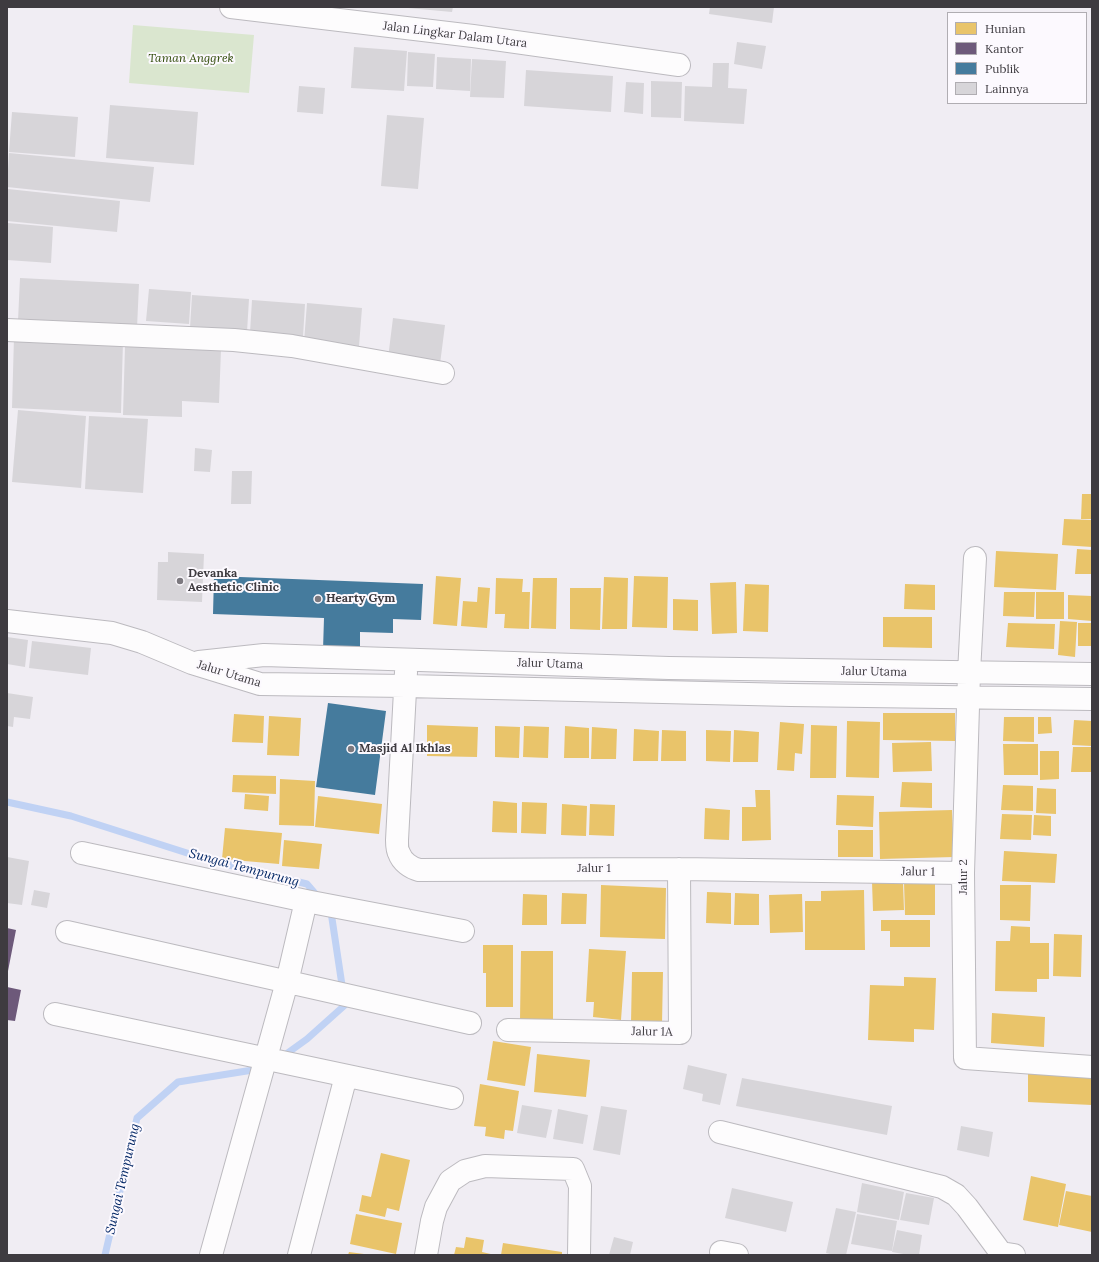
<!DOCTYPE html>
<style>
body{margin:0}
#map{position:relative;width:1099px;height:1262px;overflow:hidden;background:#f0edf3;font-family:Lora,serif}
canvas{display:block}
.frame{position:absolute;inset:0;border:8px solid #3e3b40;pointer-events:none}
.legend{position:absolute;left:947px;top:12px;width:140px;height:92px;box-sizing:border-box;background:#fcf9fe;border:1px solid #b0adb2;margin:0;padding:5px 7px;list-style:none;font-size:12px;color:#3e3b40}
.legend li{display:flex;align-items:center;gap:8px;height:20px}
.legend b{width:20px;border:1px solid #b0adb2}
</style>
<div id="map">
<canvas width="1099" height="1262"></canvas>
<div class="frame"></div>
<ul class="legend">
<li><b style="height:11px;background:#e9c46a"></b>Hunian</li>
<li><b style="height:11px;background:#6d597a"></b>Kantor</li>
<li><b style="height:11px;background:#457b9d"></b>Publik</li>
<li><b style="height:11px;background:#d7d5d9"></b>Lainnya</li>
</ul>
</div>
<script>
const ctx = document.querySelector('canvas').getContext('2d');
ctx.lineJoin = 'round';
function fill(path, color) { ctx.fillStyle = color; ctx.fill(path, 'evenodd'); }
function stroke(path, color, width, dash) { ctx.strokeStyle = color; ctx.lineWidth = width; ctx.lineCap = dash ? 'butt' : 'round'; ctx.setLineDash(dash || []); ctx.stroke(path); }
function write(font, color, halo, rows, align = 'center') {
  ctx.font = font + ' Lora,serif'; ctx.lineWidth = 4; ctx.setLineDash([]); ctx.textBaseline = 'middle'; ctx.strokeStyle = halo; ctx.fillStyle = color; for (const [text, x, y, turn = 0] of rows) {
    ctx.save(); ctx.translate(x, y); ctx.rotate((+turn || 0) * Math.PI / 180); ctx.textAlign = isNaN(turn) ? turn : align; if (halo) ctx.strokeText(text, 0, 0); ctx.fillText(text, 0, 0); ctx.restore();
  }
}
fill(new Path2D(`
 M 133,25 L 254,35 L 249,93 L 129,83 Z`), '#dae6cf');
fill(new Path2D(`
 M 1082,494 L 1092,494 L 1092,519 L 1081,519 Z
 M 1064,519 L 1092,520 L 1092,547 L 1062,545 Z
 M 1077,549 L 1092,550 L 1092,574 L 1075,574 Z
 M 996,551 L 1058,554 L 1056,590 L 994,587 Z
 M 436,576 L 461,578 L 457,626 L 433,624 Z
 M 634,576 L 668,577 L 667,628 L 632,627 Z
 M 604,577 L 628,578 L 627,629 L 602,629 Z
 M 496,578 L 523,579 L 522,592 L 530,592 L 529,629 L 504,628 L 505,614 L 495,614 Z
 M 533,578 L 557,578 L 556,629 L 531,628 Z
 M 736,582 L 737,633 L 712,634 L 710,583 Z
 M 745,584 L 769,585 L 768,632 L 743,631 Z
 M 905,584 L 935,585 L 935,610 L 904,609 Z
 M 478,587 L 490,588 L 487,628 L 461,626 L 463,601 L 477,602 Z
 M 570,588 L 601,588 L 600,630 L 570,629 Z
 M 1004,592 L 1035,592 L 1034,617 L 1003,616 Z
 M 1036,592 L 1064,592 L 1064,619 L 1036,619 Z
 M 1068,595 L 1092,596 L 1092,621 L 1068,619 Z
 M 673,599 L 698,600 L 698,631 L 673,630 Z
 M 883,617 L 932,617 L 932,648 L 883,647 Z
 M 1060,621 L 1077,622 L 1075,657 L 1058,655 Z
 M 1008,623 L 1055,624 L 1054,649 L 1006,647 Z
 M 1078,623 L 1092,623 L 1092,646 L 1078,646 Z
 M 883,713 L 955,713 L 955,741 L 883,740 Z
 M 234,714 L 264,716 L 263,743 L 232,742 Z
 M 269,716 L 301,718 L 299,756 L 267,755 Z
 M 1004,717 L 1034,717 L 1034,742 L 1003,741 Z
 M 1038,717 L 1051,717 L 1052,733 L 1038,734 Z
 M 1074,720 L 1092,721 L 1092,746 L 1072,745 Z
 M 847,721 L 880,722 L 879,778 L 846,777 Z
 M 780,722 L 804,724 L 802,754 L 795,753 L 794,771 L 777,770 Z
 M 427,725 L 478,727 L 477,757 L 427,756 Z
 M 811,725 L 837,726 L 836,778 L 810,778 Z
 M 495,726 L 520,727 L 519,758 L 495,757 Z
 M 524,726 L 549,727 L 548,758 L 523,757 Z
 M 565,726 L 589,728 L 589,758 L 564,758 Z
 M 592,727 L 617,729 L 616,759 L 591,759 Z
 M 634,729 L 659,731 L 658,761 L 633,761 Z
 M 662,730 L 686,731 L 686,761 L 661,761 Z
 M 706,730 L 731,731 L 730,762 L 706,761 Z
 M 734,730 L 759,732 L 758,762 L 733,762 Z
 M 931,742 L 932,771 L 893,772 L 892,743 Z
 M 1003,744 L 1038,744 L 1038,775 L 1004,775 Z
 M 1073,747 L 1092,747 L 1092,772 L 1071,772 Z
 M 1040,751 L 1059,751 L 1059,779 L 1040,780 Z
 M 233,775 L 276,776 L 276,794 L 232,792 Z
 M 280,779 L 315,781 L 314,826 L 279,825 Z
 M 902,782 L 932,783 L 932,808 L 900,807 Z
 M 1003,785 L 1033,786 L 1033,811 L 1001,810 Z
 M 1037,788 L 1056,789 L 1056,814 L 1036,813 Z
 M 755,790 L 770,790 L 771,840 L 742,841 L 742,807 L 756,807 Z
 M 245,794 L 269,796 L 268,811 L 244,809 Z
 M 837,795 L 874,796 L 873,827 L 836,825 Z
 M 318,796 L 382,804 L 379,834 L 315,827 Z
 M 493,801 L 517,803 L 517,833 L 492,832 Z
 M 522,802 L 547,803 L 546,834 L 521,833 Z
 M 562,804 L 587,806 L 586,836 L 561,835 Z
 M 590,804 L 615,805 L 614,836 L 589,835 Z
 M 705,808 L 730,810 L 729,840 L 704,839 Z
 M 952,810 L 954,857 L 880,859 L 879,812 Z
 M 1002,814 L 1032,815 L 1031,840 L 1000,839 Z
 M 1034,815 L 1051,816 L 1051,836 L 1033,835 Z
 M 225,828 L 282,833 L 279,864 L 222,859 Z
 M 838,830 L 873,830 L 873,857 L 838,857 Z
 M 284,840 L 322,844 L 319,869 L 282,866 Z
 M 1004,851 L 1057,854 L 1055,883 L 1002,881 Z
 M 872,882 L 903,882 L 904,910 L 873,911 Z
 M 904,882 L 935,882 L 935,915 L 905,915 Z
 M 601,885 L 666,888 L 665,939 L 600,937 Z
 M 1000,885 L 1031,885 L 1030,921 L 1000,920 Z
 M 864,890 L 865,950 L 805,950 L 805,901 L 821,901 L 821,891 Z
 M 707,892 L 731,893 L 731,924 L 706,923 Z
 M 562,893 L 587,894 L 586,924 L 561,924 Z
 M 735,893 L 759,894 L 759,925 L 734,925 Z
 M 523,894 L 547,895 L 547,925 L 522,925 Z
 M 802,894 L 803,932 L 770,933 L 769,895 Z
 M 881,920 L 930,920 L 930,947 L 890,947 L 890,931 L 881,931 Z
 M 1011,926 L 1030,927 L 1030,943 L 1049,943 L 1049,979 L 1037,979 L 1037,992 L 995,991 L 996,941 L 1010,941 Z
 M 1054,934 L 1082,935 L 1081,977 L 1053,976 Z
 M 483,945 L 513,945 L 513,1007 L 486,1007 L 486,973 L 483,973 Z
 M 589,949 L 626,951 L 621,1020 L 593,1017 L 594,1002 L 586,1002 Z
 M 521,951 L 553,951 L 553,1020 L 520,1020 Z
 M 632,972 L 663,972 L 662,1024 L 631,1023 Z
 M 904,977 L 936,978 L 934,1030 L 914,1029 L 914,1042 L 868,1040 L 870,985 L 904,986 Z
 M 992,1013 L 1045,1017 L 1044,1047 L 991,1043 Z
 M 493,1041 L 531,1047 L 525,1086 L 487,1080 Z
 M 537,1054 L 590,1060 L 586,1097 L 534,1092 Z
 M 1028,1069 L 1092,1073 L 1092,1105 L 1028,1102 Z
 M 480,1084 L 519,1091 L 513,1131 L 505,1130 L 504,1139 L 485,1136 L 486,1127 L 474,1126 Z
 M 381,1153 L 410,1160 L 399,1211 L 387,1208 L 385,1217 L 359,1211 L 362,1195 L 371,1197 Z
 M 1031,1176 L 1066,1184 L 1058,1227 L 1023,1220 Z
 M 1066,1191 L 1092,1196 L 1092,1232 L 1059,1225 Z
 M 356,1214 L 402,1223 L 396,1254 L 350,1244 Z
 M 466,1237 L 484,1240 L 482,1252 L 495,1255 L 454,1255 L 456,1247 L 464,1248 Z
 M 503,1243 L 562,1252 L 562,1255 L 501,1255 Z
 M 349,1252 L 364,1254 L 364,1255 L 348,1255 Z`), '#e9c46a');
fill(new Path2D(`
 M 7,928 L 16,930 L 8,971 L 7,970 Z
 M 7,987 L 21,990 L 15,1021 L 7,1020 Z`), '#6d597a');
fill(new Path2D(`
 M 214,576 L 423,584 L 421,620 L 393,619 L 393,633 L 360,632 L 360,652 L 323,650 L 324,618 L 213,614 Z
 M 328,703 L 386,711 L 375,795 L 316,787 Z`), '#457b9d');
stroke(new Path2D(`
 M 7,802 L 71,816 L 209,860 L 307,884 L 319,898
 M 282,1057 L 307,1039 L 345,1005 L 331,912 L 329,909
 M 105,1255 L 137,1118 L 178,1082 L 259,1069`), '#c0d2f4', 7);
fill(new Path2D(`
 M 408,7 L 453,7 L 452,12 L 408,8 Z
 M 710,7 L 774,7 L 772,23 L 709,14 Z
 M 737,42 L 766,46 L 762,69 L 734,64 Z
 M 354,47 L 407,51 L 404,91 L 351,88 Z
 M 408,52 L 435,54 L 433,87 L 407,86 Z
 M 437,57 L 471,59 L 470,91 L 436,89 Z
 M 472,59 L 506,61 L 504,98 L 470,97 Z
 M 713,63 L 729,63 L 728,88 L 747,89 L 744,124 L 684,121 L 685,86 L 712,87 Z
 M 526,70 L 613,76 L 611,112 L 524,106 Z
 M 651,81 L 682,82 L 681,118 L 651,117 Z
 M 626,82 L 644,83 L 643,114 L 624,112 Z
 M 299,86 L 325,88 L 323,114 L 297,112 Z
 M 110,105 L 198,112 L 194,165 L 106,158 Z
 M 12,112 L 78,117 L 75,157 L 9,152 Z
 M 387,115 L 424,118 L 418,189 L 381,186 Z
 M 9,153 L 154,167 L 150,202 L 7,187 Z
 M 8,189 L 120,201 L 117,232 L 7,221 Z
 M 8,223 L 53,227 L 51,263 L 7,260 Z
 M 20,278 L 139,284 L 137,328 L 18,321 Z
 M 149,289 L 191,292 L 189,324 L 146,321 Z
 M 192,295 L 249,299 L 247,332 L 190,328 Z
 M 252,300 L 305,304 L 303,337 L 250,333 Z
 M 307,303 L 362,308 L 359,346 L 304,342 Z
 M 393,318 L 445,325 L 440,364 L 388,358 Z
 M 14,337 L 123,341 L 121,413 L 12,408 Z
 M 125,346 L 221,349 L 219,403 L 182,401 L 182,417 L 123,415 Z
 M 18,410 L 86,416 L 81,488 L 12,482 Z
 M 89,416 L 148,419 L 143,493 L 85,489 Z
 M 195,448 L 212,450 L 210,472 L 194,471 Z
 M 232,471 L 252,471 L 251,504 L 231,504 Z
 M 168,552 L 204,554 L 202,602 L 157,600 L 158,562 L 168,562 Z
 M 7,637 L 28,640 L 25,667 L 7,664 Z
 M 32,641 L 91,648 L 88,675 L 29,668 Z
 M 7,693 L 33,697 L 30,719 L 14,717 L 13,727 L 7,726 Z
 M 7,857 L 29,861 L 22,905 L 7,903 Z
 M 34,890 L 50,893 L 47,908 L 31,905 Z
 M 688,1065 L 727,1074 L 720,1105 L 702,1101 L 703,1094 L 683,1089 Z
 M 742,1078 L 892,1106 L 887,1135 L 736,1106 Z
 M 522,1105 L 552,1110 L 546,1138 L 517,1133 Z
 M 601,1106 L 627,1110 L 620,1155 L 593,1150 Z
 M 558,1109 L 588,1115 L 583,1144 L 553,1139 Z
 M 961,1126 L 993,1132 L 989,1157 L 957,1150 Z
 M 862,1183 L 904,1192 L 899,1220 L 857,1212 Z
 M 732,1188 L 793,1202 L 786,1232 L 725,1218 Z
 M 906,1193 L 934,1198 L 929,1225 L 900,1220 Z
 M 836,1208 L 856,1212 L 846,1255 L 835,1255 L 826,1253 Z
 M 857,1214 L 897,1221 L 892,1251 L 851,1244 Z
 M 897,1230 L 922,1235 L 919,1255 L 909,1255 L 892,1252 Z
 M 614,1237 L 633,1242 L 630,1255 L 609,1255 Z`), '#d7d5d9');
const street = new Path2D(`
 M 231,7 L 473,36 L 679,65
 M 7,330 L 234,340 L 292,346 L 443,373
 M 975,558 L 969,673 L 963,873 L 965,1058 L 1092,1067
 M 7,621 L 112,633 L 142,642 L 192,663 L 260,684 L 406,686 L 791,695 L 1092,699
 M 199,662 L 264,655 L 669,668 L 1092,674
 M 406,672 L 397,840 C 397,844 397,850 399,853 C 402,862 411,868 419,870 L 679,869 L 963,873
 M 82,853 L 306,901 L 463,931
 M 67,932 L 470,1023
 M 55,1014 L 452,1098
 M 508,1030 L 680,1033 L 679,869
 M 720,1132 L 942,1187 L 956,1195 L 967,1207 L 1001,1253 L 1014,1255
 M 721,1252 L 737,1255
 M 211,1255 L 287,982 L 306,901
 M 299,1255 L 346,1076
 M 426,1255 L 432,1221 L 436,1207 L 450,1181 L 465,1171 L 485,1166 L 573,1169 L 580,1186 L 579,1255`);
stroke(street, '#bcbabf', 24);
stroke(street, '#fdfcfd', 22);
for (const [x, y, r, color] of [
 [180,581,4,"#7c797f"],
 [318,599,4,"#7c797f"],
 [351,749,4,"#7c797f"]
]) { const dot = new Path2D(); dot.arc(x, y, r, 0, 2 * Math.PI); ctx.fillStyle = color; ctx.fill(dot); stroke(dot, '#fcf9fe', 1.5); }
write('12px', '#3e3b40', '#fcf9fe', [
 ["Jalan Lingkar Dalam Utara",455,35,7],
 ["Jalur Utama",550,664,2],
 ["Jalur Utama",874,672,1],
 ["Jalur Utama",229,674,17],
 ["Jalur 1",594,869],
 ["Jalur 1",918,872,1],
 ["Jalur 2",964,877,-90],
 ["Jalur 1A",652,1032,1]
]);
write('italic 12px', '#2f4a07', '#fcf9fe', [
 ["Taman Anggrek",191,59]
]);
write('bold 12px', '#3e3b40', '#fcf9fe', [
 ["Devanka",188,574],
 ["Aesthetic Clinic",188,588],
 ["Hearty Gym",326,599],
 ["Masjid Al Ikhlas",359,749]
], 'left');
write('italic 13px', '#022665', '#fcf9fe', [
 ["Sungai Tempurung",244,868,15],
 ["Sungai Tempurung",123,1179,-77]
]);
</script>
